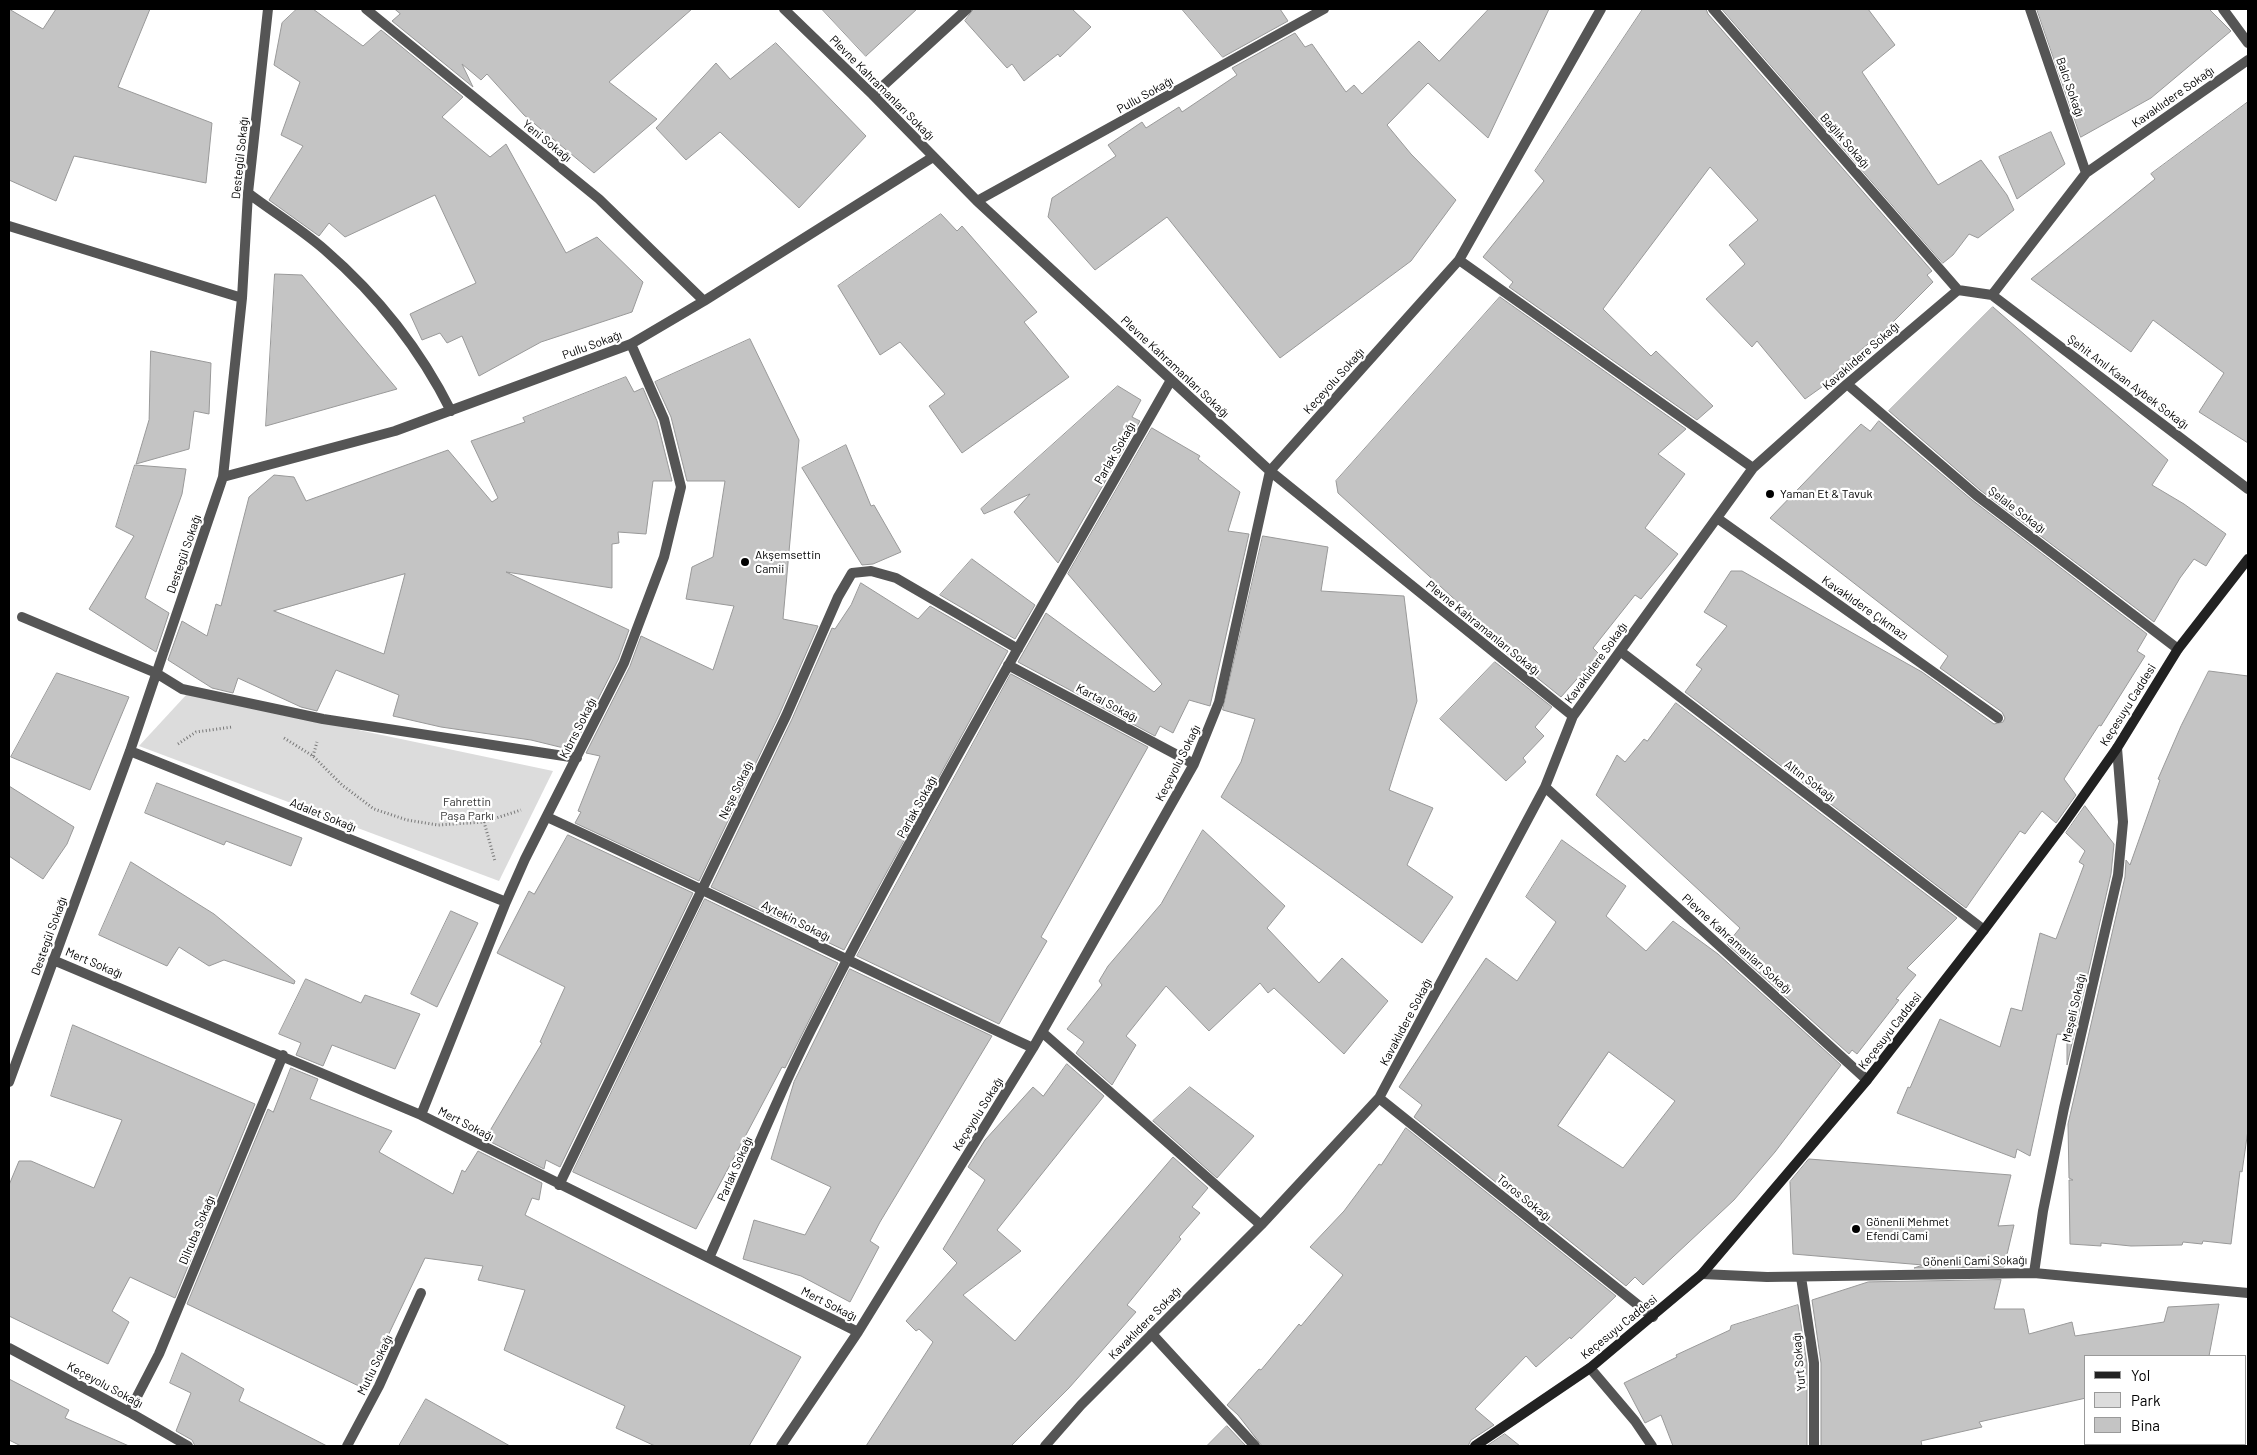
<!DOCTYPE html>
<meta charset="utf-8">
<style>
body{margin:0}
#map{position:relative;width:2257px;height:1455px;overflow:hidden;background:#fff;font-family:Barlow,sans-serif}
canvas{display:block}
.frame{position:absolute;inset:0;border:10px solid #000;pointer-events:none}
.legend{position:absolute;left:2084px;top:1355px;width:162px;height:90px;box-sizing:border-box;background:#fff;border:1px solid #999;margin:0;padding:6px 9px;list-style:none;font-size:15px;color:#000}
.legend li{display:flex;align-items:center;gap:10px;height:25px}
.legend b{width:25px;border:1px solid #999}
</style>
<div id="map">
<canvas width="2257" height="1455"></canvas>
<div class="frame"></div>
<ul class="legend">
<li><b style="height:6px;background:#222"></b>Yol</li>
<li><b style="height:14px;background:#dcdcdc"></b>Park</li>
<li><b style="height:14px;background:#c4c4c4"></b>Bina</li>
</ul>
</div>
<script>
const ctx = document.querySelector('canvas').getContext('2d');
ctx.lineJoin = 'round';
function fill(path, color) { ctx.fillStyle = color; ctx.fill(path, 'evenodd'); }
function stroke(path, color, width, dash) { ctx.strokeStyle = color; ctx.lineWidth = width; ctx.lineCap = dash ? 'butt' : 'round'; ctx.setLineDash(dash || []); ctx.stroke(path); }
function write(font, color, halo, rows, align = 'center') {
  ctx.font = font + ' Barlow,sans-serif'; ctx.lineWidth = 4.5; ctx.setLineDash([]); ctx.textBaseline = 'middle'; ctx.strokeStyle = halo; ctx.fillStyle = color; for (const [text, x, y, turn = 0] of rows) {
    ctx.save(); ctx.translate(x, y); ctx.rotate((+turn || 0) * Math.PI / 180); ctx.textAlign = isNaN(turn) ? turn : align; if (halo) ctx.strokeText(text, 0, 0); ctx.fillText(text, 0, 0); ctx.restore();
  }
}
fill(new Path2D(`
 M 187,694 L 553,771 L 499,881 L 139,746 Z`), '#dcdcdc');
const building = new Path2D(`
 M 9,9 L 43,29 L 56,9 L 150,9 L 118,87 L 212,123 L 206,183 L 74,156 L 56,201 L 9,180 Z
 M 297,9 L 313,9 L 363,46 L 381,30 L 463,97 L 442,117 L 490,157 L 506,144 L 566,253 L 597,237 L 643,282 L 632,312 L 541,342 L 479,376 L 462,336 L 447,343 L 440,333 L 422,340 L 410,314 L 476,283 L 435,195 L 345,237 L 329,223 L 319,236 L 269,200 L 303,146 L 281,135 L 300,82 L 274,65 L 282,23 Z
 M 395,9 L 692,9 L 609,82 L 657,119 L 594,173 L 524,115 L 487,74 L 481,80 L 462,64 L 473,87 L 392,21 L 400,14 Z
 M 822,9 L 917,9 L 866,56 Z
 M 974,9 L 1072,9 L 1091,27 L 1060,57 L 1058,54 L 1024,81 L 1012,64 L 1007,68 L 965,21 Z
 M 1182,9 L 1280,9 L 1288,21 L 1223,57 Z
 M 1489,9 L 1549,9 L 1488,138 L 1428,83 L 1387,125 L 1411,154 L 1456,200 L 1411,261 L 1280,358 L 1167,217 L 1095,270 L 1048,217 L 1052,198 L 1116,156 L 1108,145 L 1142,122 L 1146,128 L 1179,107 L 1182,112 L 1237,75 L 1232,68 L 1295,33 L 1305,47 L 1312,44 L 1346,92 L 1354,85 L 1362,94 L 1419,41 L 1439,61 Z
 M 1643,9 L 1706,9 L 1708,14 L 1932,271 L 1927,275 L 1933,282 L 1889,326 L 1833,374 L 1836,377 L 1805,399 L 1757,341 L 1752,347 L 1706,299 L 1745,264 L 1729,245 L 1758,220 L 1710,167 L 1603,309 L 1651,356 L 1656,351 L 1713,406 L 1697,420 L 1509,287 L 1513,282 L 1483,257 L 1544,181 L 1535,171 Z
 M 1722,9 L 1868,9 L 1895,45 L 1862,72 L 1938,185 L 1981,160 L 2007,195 L 2014,210 L 1978,238 L 1969,234 L 1953,255 L 1943,263 Z
 M 2037,9 L 2209,9 L 2231,31 L 2151,98 L 2081,137 Z
 M 776,43 L 866,136 L 799,208 L 720,132 L 686,160 L 656,128 L 716,63 L 730,79 Z
 M 2248,102 L 2248,443 L 2199,412 L 2224,373 L 2153,320 L 2131,352 L 2031,279 L 2155,179 L 2151,174 Z
 M 2051,132 L 2065,164 L 2017,199 L 1999,157 Z
 M 941,214 L 957,231 L 962,226 L 1037,312 L 1024,322 L 1069,377 L 962,453 L 929,406 L 945,394 L 900,342 L 880,355 L 838,286 Z
 M 275,274 L 302,275 L 397,389 L 266,426 Z
 M 1500,297 L 1686,429 L 1658,454 L 1685,474 L 1645,528 L 1678,554 L 1641,599 L 1635,595 L 1593,648 L 1599,654 L 1561,697 L 1505,652 L 1508,648 L 1338,493 L 1336,481 Z
 M 1993,307 L 2168,460 L 2152,485 L 2184,504 L 2226,534 L 2206,566 L 2194,559 L 2180,578 L 2154,622 L 1980,490 L 1889,411 Z
 M 750,339 L 799,440 L 783,619 L 818,626 L 780,713 L 699,881 L 575,823 L 581,812 L 578,811 L 600,756 L 586,753 L 630,666 L 641,636 L 713,670 L 734,606 L 686,599 L 692,567 L 713,557 L 725,481 L 687,481 L 671,417 L 655,382 Z
 M 151,351 L 211,363 L 209,414 L 194,411 L 189,449 L 136,464 L 149,420 Z
 M 626,377 L 634,392 L 643,388 L 657,421 L 672,481 L 653,481 L 646,534 L 618,532 L 619,543 L 612,544 L 612,588 L 506,572 L 629,630 L 618,660 L 572,750 L 531,740 L 441,727 L 393,716 L 399,695 L 336,670 L 317,711 L 301,707 L 238,678 L 233,693 L 212,688 L 168,660 L 182,621 L 207,636 L 216,604 L 221,606 L 249,497 L 274,475 L 294,477 L 306,501 L 448,450 L 492,502 L 498,498 L 471,441 L 525,422 L 523,418 ZM 405,574 L 384,654 L 274,611 Z
 M 1118,386 L 1141,400 L 1132,417 L 1140,421 L 1058,563 L 1014,512 L 1030,494 L 984,514 L 981,509 Z
 M 1879,421 L 1972,500 L 2147,634 L 2137,651 L 2145,656 L 2101,726 L 2099,725 L 2064,779 L 2076,795 L 2056,823 L 2042,811 L 2025,834 L 2020,831 L 1966,908 L 1685,692 L 1702,669 L 1696,665 L 1727,626 L 1704,612 L 1731,571 L 1742,571 L 1922,672 L 1994,724 L 2003,722 L 2005,718 L 2002,712 L 1940,668 L 1948,656 L 1770,518 L 1861,424 L 1870,431 Z
 M 1152,428 L 1200,456 L 1198,459 L 1240,492 L 1228,531 L 1249,534 L 1210,706 L 1189,700 L 1173,733 L 1160,726 L 1155,736 L 1018,662 L 1046,613 L 1154,692 L 1162,684 L 1068,574 Z
 M 846,445 L 871,506 L 874,505 L 901,552 L 873,564 L 862,565 L 802,468 Z
 M 135,465 L 186,469 L 182,494 L 145,598 L 169,613 L 156,652 L 89,609 L 134,536 L 116,527 Z
 M 1263,536 L 1328,547 L 1321,591 L 1404,596 L 1417,701 L 1389,790 L 1433,808 L 1407,865 L 1453,897 L 1422,943 L 1221,797 L 1241,762 L 1255,719 L 1223,710 Z
 M 972,559 L 1035,605 L 1015,639 L 940,595 Z
 M 861,583 L 918,619 L 930,606 L 1008,651 L 844,950 L 711,887 L 792,719 L 832,628 L 835,629 L 851,605 Z
 M 1495,662 L 1552,707 L 1535,727 L 1544,736 L 1523,758 L 1526,762 L 1506,781 L 1440,719 Z
 M 2209,671 L 2248,676 L 2248,1130 L 2242,1172 L 2240,1171 L 2231,1244 L 2203,1241 L 2202,1244 L 2183,1242 L 2182,1245 L 2131,1246 L 2101,1243 L 2101,1246 L 2070,1244 L 2069,1180 L 2073,1180 L 2069,1178 L 2068,1124 L 2125,877 L 2126,860 L 2130,865 L 2160,780 L 2158,779 L 2181,726 Z
 M 57,673 L 129,697 L 90,790 L 11,757 Z
 M 1011,674 L 1148,747 L 1041,937 L 1047,941 L 999,1024 L 857,956 Z
 M 1676,703 L 1957,918 L 1907,968 L 1916,975 L 1896,999 L 1899,1000 L 1857,1054 L 1852,1050 L 1849,1054 L 1727,944 L 1740,928 L 1596,795 L 1617,755 L 1625,762 L 1644,739 L 1647,741 Z
 M 157,783 L 302,838 L 291,866 L 226,841 L 224,845 L 145,813 Z
 M 9,786 L 74,827 L 67,844 L 43,879 L 9,856 Z
 M 2085,806 L 2114,844 L 2111,874 L 2067,1065 L 2067,1035 L 2057,1034 L 2030,1156 L 2017,1149 L 2015,1158 L 1897,1113 L 1908,1087 L 1910,1088 L 1940,1019 L 2000,1047 L 2011,1008 L 2022,1011 L 2040,933 L 2056,939 L 2084,865 L 2079,862 L 2085,851 L 2066,833 Z
 M 1203,830 L 1285,906 L 1267,928 L 1319,983 L 1342,958 L 1388,1001 L 1344,1054 L 1274,988 L 1268,993 L 1260,983 L 1209,1031 L 1166,986 L 1126,1036 L 1136,1045 L 1112,1085 L 1076,1053 L 1084,1042 L 1067,1029 L 1102,985 L 1099,981 L 1108,966 L 1161,904 Z
 M 568,835 L 693,893 L 560,1167 L 546,1160 L 544,1169 L 485,1139 L 542,1043 L 540,1042 L 565,987 L 497,953 L 529,891 L 534,894 Z
 M 1562,840 L 1626,886 L 1606,916 L 1646,951 L 1673,921 L 1718,954 L 1841,1065 L 1775,1152 L 1734,1200 L 1643,1285 L 1635,1277 L 1626,1286 L 1414,1117 L 1422,1105 L 1399,1087 L 1486,958 L 1517,981 L 1556,922 L 1526,897 ZM 1609,1052 L 1675,1101 L 1623,1168 L 1558,1126 Z
 M 131,862 L 214,914 L 295,981 L 294,984 L 224,960 L 209,966 L 179,947 L 167,966 L 99,935 Z
 M 705,899 L 838,963 L 785,1068 L 782,1067 L 696,1229 L 573,1172 Z
 M 451,911 L 478,923 L 437,1007 L 411,994 Z
 M 850,969 L 992,1036 L 880,1222 L 870,1241 L 879,1247 L 850,1302 L 801,1276 L 743,1259 L 754,1220 L 805,1235 L 831,1187 L 771,1159 L 794,1082 Z
 M 306,979 L 361,1003 L 365,995 L 420,1014 L 395,1069 L 332,1045 L 323,1066 L 296,1055 L 301,1043 L 279,1034 Z
 M 73,1025 L 255,1104 L 175,1298 L 130,1277 L 112,1311 L 129,1322 L 108,1364 L 9,1316 L 9,1185 L 19,1161 L 31,1161 L 94,1188 L 122,1120 L 51,1096 Z
 M 1067,1064 L 1104,1096 L 997,1230 L 1021,1251 L 963,1295 L 1015,1341 L 1173,1157 L 1208,1188 L 1192,1207 L 1200,1213 L 1179,1237 L 1181,1239 L 1127,1305 L 1136,1312 L 1069,1388 L 1011,1446 L 866,1446 L 933,1342 L 919,1329 L 916,1331 L 906,1321 L 957,1263 L 943,1249 L 985,1180 L 968,1167 L 985,1140 L 1033,1087 L 1043,1096 Z
 M 291,1068 L 318,1079 L 310,1099 L 392,1131 L 379,1152 L 453,1194 L 462,1170 L 465,1172 L 478,1151 L 542,1183 L 539,1200 L 532,1198 L 525,1215 L 801,1357 L 749,1446 L 655,1446 L 616,1428 L 625,1406 L 504,1350 L 525,1290 L 478,1280 L 483,1266 L 425,1258 L 363,1388 L 187,1304 L 268,1109 L 273,1112 Z
 M 1190,1087 L 1254,1136 L 1217,1178 L 1153,1121 Z
 M 1406,1128 L 1616,1296 L 1571,1339 L 1570,1337 L 1536,1367 L 1526,1356 L 1475,1409 L 1494,1425 L 1471,1440 L 1468,1446 L 1262,1446 L 1238,1415 L 1227,1405 L 1259,1369 L 1261,1370 L 1299,1324 L 1301,1326 L 1343,1275 L 1310,1247 L 1344,1211 L 1379,1164 L 1381,1165 Z
 M 1809,1159 L 2011,1175 L 1998,1226 L 2014,1225 L 2004,1267 L 1914,1268 L 1923,1265 L 1793,1254 L 1790,1182 Z
 M 2001,1280 L 1994,1309 L 2024,1309 L 2029,1334 L 2072,1322 L 2075,1336 L 2164,1322 L 2168,1307 L 2219,1304 L 2209,1356 L 2086,1356 L 2086,1398 L 1979,1422 L 1982,1427 L 1921,1441 L 1922,1446 L 1821,1446 L 1821,1363 L 1812,1300 L 1868,1282 Z
 M 1798,1305 L 1807,1364 L 1807,1446 L 1673,1446 L 1661,1415 L 1645,1423 L 1624,1383 L 1677,1357 L 1676,1355 L 1730,1330 L 1731,1326 Z
 M 182,1353 L 244,1389 L 239,1401 L 327,1446 L 195,1446 L 192,1440 L 176,1431 L 191,1393 L 170,1383 Z
 M 9,1379 L 69,1410 L 65,1418 L 129,1446 L 21,1446 L 9,1440 Z
 M 426,1399 L 510,1446 L 399,1446 Z
 M 1227,1426 L 1246,1446 L 1207,1446 Z
 M 1505,1434 L 1520,1446 L 1487,1446 Z`);
fill(building, '#c4c4c4');
stroke(building, '#999', 1);
stroke(new Path2D(`
 M 284,738 L 313,756 L 342,785 L 374,809 L 407,820 L 438,825 L 484,822 L 521,810
 M 178,744 L 196,732 L 232,727
 M 313,756 L 317,742
 M 484,822 L 495,861`), '#777', 3, [1, 2.5]);
stroke(new Path2D(`
 M 1152,1334 L 1255,1446`), '#555', 10);
stroke(new Path2D(`
 M 366,9 L 599,199 L 704,301
 M 784,9 L 873,95 L 977,201 L 1270,471 L 1573,716
 M 1713,9 L 1958,290
 M 2030,9 L 2086,173
 M 2223,9 L 2248,43
 M 873,95 L 967,9
 M 248,193 C 273,212 301,229 325,250 C 377,295 420,349 451,411
 M 977,201 L 1324,9
 M 9,226 L 242,298
 M 1459,260 L 1753,468
 M 1992,295 L 2248,489
 M 1847,384 L 1976,495 L 2178,649
 M 223,477 L 395,431 L 631,344 L 704,301 L 933,157
 M 1717,518 L 1998,718
 M 22,617 L 156,673 L 182,689 L 323,719 L 577,758
 M 1620,651 L 1984,930
 M 1008,665 L 1194,764
 M 130,751 L 506,902
 M 1545,787 L 1867,1080
 M 547,817 C 710,892 871,972 1033,1048
 M 53,960 L 421,1115 L 858,1332
 M 1043,1033 L 1261,1225
 M 9,1082 L 130,751 L 223,477 L 242,298 L 248,193 L 268,9
 M 1379,1098 L 1653,1317
 M 421,1115 L 506,902 L 525,859 L 624,663 L 664,557 L 681,487 L 664,419 L 631,344
 M 559,1185 L 786,716 L 838,597 L 852,573 L 871,571 L 896,578 L 1018,649
 M 709,1258 C 743,1183 774,1103 811,1030 C 923,809 1049,595 1171,380
 M 2034,1273 L 2043,1211 L 2064,1108 L 2118,875 L 2123,822 L 2117,748
 M 1702,1274 L 1767,1277 L 2034,1273 L 2248,1293
 M 1801,1277 L 1814,1363 L 1814,1446
 M 9,1348 L 129,1412 L 188,1446
 M 1590,1368 L 1635,1421 L 1652,1446
 M 129,1412 L 159,1354 L 283,1055
 M 347,1446 L 379,1386 L 421,1293
 M 781,1446 L 858,1332 L 1033,1048 L 1194,764 L 1219,702 L 1270,471 L 1459,260 L 1601,9
 M 1045,1446 L 1081,1405 L 1261,1225 L 1379,1098 L 1545,787 L 1573,716 L 1753,468 L 1847,384 L 1958,290 L 1992,295 L 2086,173 L 2248,60`), '#555', 10);
stroke(new Path2D(`
 M 1475,1446 L 1590,1368 L 1702,1274 L 1867,1080 L 1984,930 L 2063,825 L 2117,748 L 2178,649 L 2248,559`), '#222', 10);
for (const [x, y, r, color] of [
 [1770,494,5,"#000"],
 [745,562,5,"#000"],
 [1856,1229,5,"#000"]
]) { const dot = new Path2D(); dot.arc(x, y, r, 0, 2 * Math.PI); ctx.fillStyle = color; ctx.fill(dot); stroke(dot, '#fff', 2); }
write('12px', '#000', '#fff', [
 ["Balcı Sokağı",2070,87,71],
 ["Plevne Kahramanları Sokağı",882,88,45],
 ["Pullu Sokağı",1145,95,-29],
 ["Kavaklıdere Sokağı",2173,97,-35],
 ["Yeni Sokağı",547,141,39],
 ["Bağlık Sokağı",1845,141,49],
 ["Destegül Sokağı",240,158,-84],
 ["Pullu Sokağı",592,345,-20],
 ["Kavaklıdere Sokağı",1861,356,-41],
 ["Plevne Kahramanları Sokağı",1175,367,43],
 ["Keçeyolu Sokağı",1334,381,-48],
 ["Şehit Anıl Kaan Aybek Sokağı",2128,382,37],
 ["Parlak Sokağı",1115,453,-60],
 ["Şelale Sokağı",2017,510,37],
 ["Destegül Sokağı",184,554,-71],
 ["Kavaklıdere Çıkmazı",1865,608,35],
 ["Plevne Kahramanları Sokağı",1483,628,39],
 ["Kavaklıdere Sokağı",1596,663,-54],
 ["Kartal Sokağı",1107,703,28],
 ["Keçesuyu Caddesi",2128,705,-58],
 ["Kıbrıs Sokağı",578,728,-63],
 ["Keçeyolu Sokağı",1178,763,-63],
 ["Altın Sokağı",1810,781,37],
 ["Neşe Sokağı",736,790,-64],
 ["Parlak Sokağı",917,807,-61],
 ["Adalet Sokağı",323,815,22],
 ["Aytekin Sokağı",796,921,27],
 ["Destegül Sokağı",49,936,-70],
 ["Plevne Kahramanları Sokağı",1737,944,42],
 ["Mert Sokağı",94,963,23],
 ["Meşeli Sokağı",2074,1008,-77],
 ["Kavaklıdere Sokağı",1406,1022,-62],
 ["Keçesuyu Caddesi",1890,1031,-52],
 ["Keçeyolu Sokağı",978,1114,-58],
 ["Mert Sokağı",466,1124,27],
 ["Parlak Sokağı",735,1169,-66],
 ["Toros Sokağı",1524,1198,39],
 ["Dilruba Sokağı",197,1230,-67],
 ["Gönenli Cami Sokağı",1975,1261,-1],
 ["Mert Sokağı",829,1304,27],
 ["Kavaklıdere Sokağı",1145,1323,-45],
 ["Keçesuyu Caddesi",1619,1327,-39],
 ["Yurt Sokağı",1799,1362,-95],
 ["Mutlu Sokağı",375,1365,-64],
 ["Keçeyolu Sokağı",105,1385,28]
]);
write('12px', '#000', '#fff', [
 ["Yaman Et & Tavuk",1780,494],
 ["Akşemsettin",755,555],
 ["Camii",755,569],
 ["Gönenli Mehmet",1866,1222],
 ["Efendi Cami",1866,1236]
], 'left');
write('12px', '#333', '#fff', [
 ["Fahrettin",467,802],
 ["Paşa Parkı",467,816]
]);
</script>
